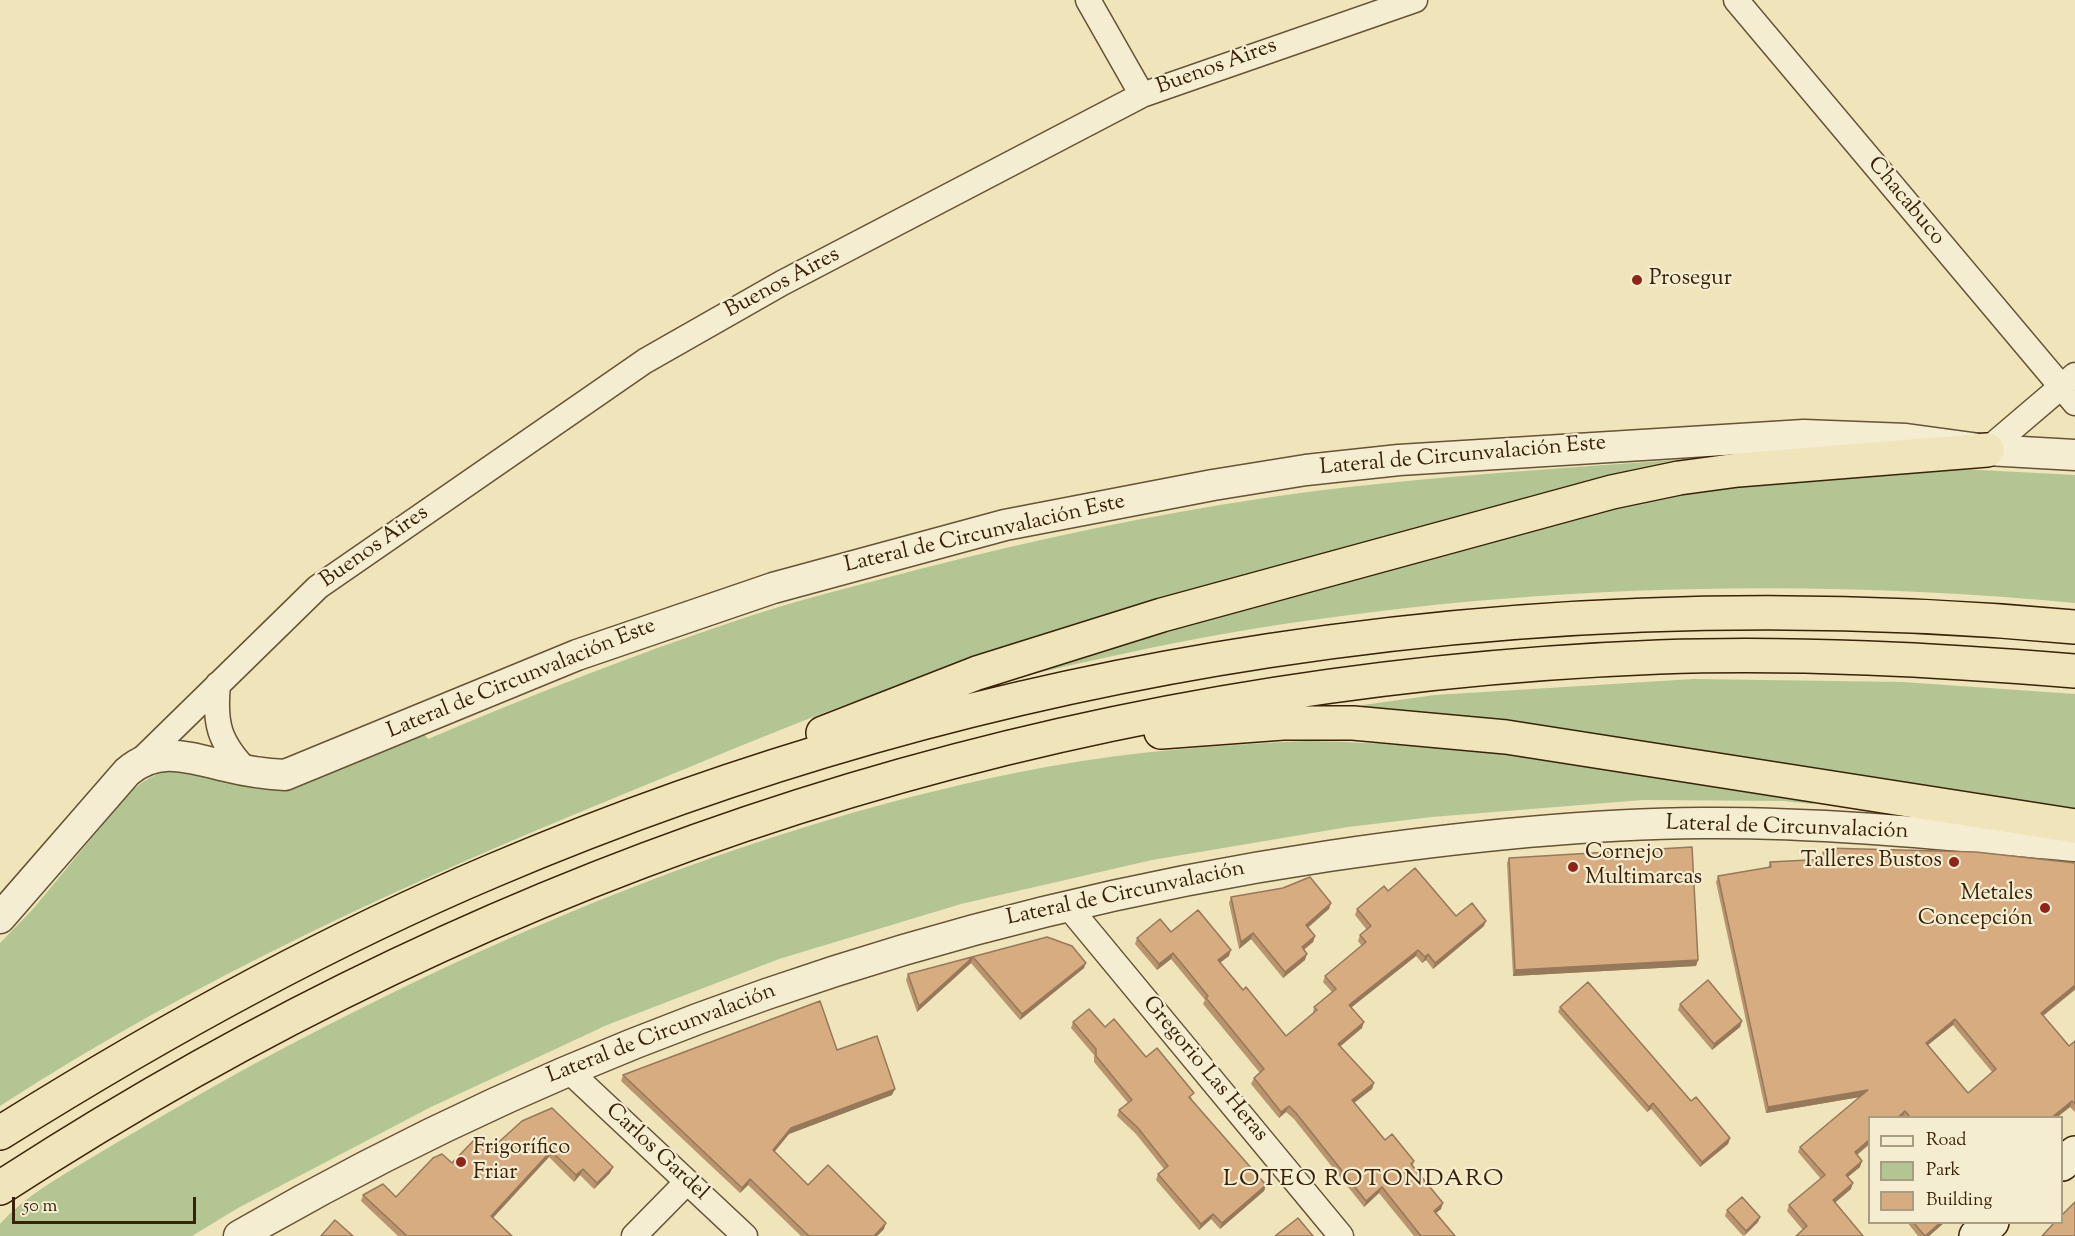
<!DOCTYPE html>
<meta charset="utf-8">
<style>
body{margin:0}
#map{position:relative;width:2075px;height:1236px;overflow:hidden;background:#efe4ba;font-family:"Sorts Mill Goudy",serif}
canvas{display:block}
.legend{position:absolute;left:1868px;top:1116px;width:195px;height:108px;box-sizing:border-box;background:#f5edd2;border:2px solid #aa9c81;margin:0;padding:8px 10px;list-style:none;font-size:18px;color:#392208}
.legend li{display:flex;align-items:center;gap:12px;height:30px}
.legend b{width:30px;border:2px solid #aa9c81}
.scale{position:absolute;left:12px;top:1197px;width:184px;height:27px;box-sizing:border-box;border:3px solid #392208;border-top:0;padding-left:8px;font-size:18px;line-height:21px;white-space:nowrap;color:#392208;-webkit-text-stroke:4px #f5edd2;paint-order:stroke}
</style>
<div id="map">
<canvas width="2075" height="1236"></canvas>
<ul class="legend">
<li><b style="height:8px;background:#f5edd2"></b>Road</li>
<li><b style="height:16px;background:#b4c594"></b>Park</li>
<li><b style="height:16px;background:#d7ac80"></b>Building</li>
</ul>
<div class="scale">50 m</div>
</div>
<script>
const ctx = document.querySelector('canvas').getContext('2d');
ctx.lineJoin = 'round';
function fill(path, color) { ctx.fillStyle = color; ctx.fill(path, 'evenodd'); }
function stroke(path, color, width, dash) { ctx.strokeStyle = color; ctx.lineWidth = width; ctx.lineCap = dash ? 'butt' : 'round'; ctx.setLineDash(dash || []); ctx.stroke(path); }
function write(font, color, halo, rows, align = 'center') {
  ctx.font = font + ' "Sorts Mill Goudy",serif'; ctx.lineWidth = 4.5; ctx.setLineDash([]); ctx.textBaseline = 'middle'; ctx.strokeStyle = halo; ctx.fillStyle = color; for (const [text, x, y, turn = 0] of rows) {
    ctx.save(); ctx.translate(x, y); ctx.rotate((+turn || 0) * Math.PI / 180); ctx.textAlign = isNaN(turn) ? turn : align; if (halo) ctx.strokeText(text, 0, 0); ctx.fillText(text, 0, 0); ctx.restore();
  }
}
fill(new Path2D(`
 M 1737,455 C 1551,506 1364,558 1177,609 C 1087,634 995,655 906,684 C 815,713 725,753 636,789 C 415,879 200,976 0,1106 L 0,943 L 33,909 L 128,794 C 143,780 156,773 176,768 L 289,789 L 296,788 L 422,731 L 428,739 C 529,696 633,655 738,620 C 797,600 859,585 920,569 C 1034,540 1149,515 1265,498 C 1422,475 1580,468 1737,455 Z
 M 1924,467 L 2075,475 L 2075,603 C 1802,577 1524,585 1252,629 C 1159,644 1067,666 974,688 L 973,684 L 1640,494 Z
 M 1694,679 L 1903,682 L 2075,694 L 2075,817 L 1358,710 L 1363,705 L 1435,695 Z
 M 1307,741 C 1478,744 1646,774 1814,798 L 1813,804 L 1784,801 L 1643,800 L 1432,817 L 1348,827 L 1152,860 L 961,904 L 779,959 L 607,1025 L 431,1107 L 238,1208 L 192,1236 L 0,1236 L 0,1224 C 24,1197 55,1180 86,1161 C 132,1133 179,1106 227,1079 C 483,938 758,821 1046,767 C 1133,751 1220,745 1307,741 Z`), '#b4c594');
const minor = new Path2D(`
 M 1088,0 L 1142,95
 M 1736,0 L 2075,403
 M 1987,450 L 2075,375
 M 218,684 C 214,724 219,742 247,771
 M 137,764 L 318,587 L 645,361 L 782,283 L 1142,95 L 1415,0
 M 1067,905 L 1341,1236
 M 568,1070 L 745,1236
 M 634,1236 L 687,1182`);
const tertiary = new Path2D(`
 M 0,918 L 127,772 C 158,745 190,758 225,766 C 245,771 265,774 285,775 L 577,655 L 773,588 L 1005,525 L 1213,485 L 1306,470 L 1399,460 L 1804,435 L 1906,439 L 1987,450 L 2075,455
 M 239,1236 C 575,1041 945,913 1329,856 C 1451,838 1577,824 1702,823 C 1826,822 1951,835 2075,846`);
const secondary = new Path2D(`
 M 2062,1164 L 2075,1153
 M 1976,1236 L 1992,1222`);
const motorway = new Path2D(`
 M 1161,732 L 1283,723 L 1353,723 L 1506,737 L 2075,826
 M 823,733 L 977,673 L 1162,615 L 1612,492 L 1679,478 L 1738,470 L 1987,450
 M 0,1133 C 158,1034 320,944 492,871 C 990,659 1536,577 2075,627
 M 0,1188 C 504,860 1058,681 1659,657 C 1798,652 1937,660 2075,671`);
stroke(minor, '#665234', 27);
stroke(tertiary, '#665234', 33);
stroke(secondary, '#392208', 36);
stroke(motorway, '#392208', 36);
stroke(minor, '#f5edd2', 24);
stroke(tertiary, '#f5edd2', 30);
stroke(secondary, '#f5edd2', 33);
stroke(motorway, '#efe4ba', 33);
fill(new Path2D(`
 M 1824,848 L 2075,863 L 2075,990 L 2043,1016 L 2069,1046 L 2075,1041 L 2075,1112 L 2070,1107 L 2056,1118 L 1904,1118 L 1903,1116 L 1857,1155 L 1860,1167 L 1848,1177 L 1851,1189 L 1803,1230 L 1787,1211 L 1789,1205 L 1821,1179 L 1798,1152 L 1800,1147 L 1860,1097 L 1766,1113 L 1716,882 L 1718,876 L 1768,868 L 1770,862 L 1824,859 L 1822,853 ZM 1953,1025 L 1992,1072 L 1968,1093 L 1928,1045 Z
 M 1509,858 L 1698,960 L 1696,966 L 1513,976 L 1507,863 Z
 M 1388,891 L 1484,926 L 1433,969 L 1426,960 L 1422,963 L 1416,956 L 1351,1007 L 1362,1028 L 1340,1046 L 1374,1083 L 1372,1089 L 1354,1103 L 1385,1140 L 1414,1161 L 1413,1165 L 1441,1209 L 1436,1213 L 1455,1236 L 1414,1236 L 1379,1193 L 1364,1207 L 1294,1119 L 1286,1112 L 1279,1118 L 1251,1084 L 1254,1078 L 1260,1073 L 1203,1004 L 1205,1000 L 1171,959 L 1157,970 L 1135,944 L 1137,938 L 1171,932 L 1229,956 L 1220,963 L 1243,990 L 1286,1036 L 1313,1013 L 1314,1007 L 1332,992 L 1323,982 L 1325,976 L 1362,946 L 1358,941 L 1360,935 L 1367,930 L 1355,915 L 1357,909 Z
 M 1231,897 L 1331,903 L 1329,909 L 1308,928 L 1315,936 L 1313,942 L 1304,950 L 1305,960 L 1283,978 L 1251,939 L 1239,949 L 1229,903 Z
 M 1047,937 L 1084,968 L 1020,1020 L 971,963 L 917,1012 L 906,980 L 908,974 Z
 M 1680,1004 L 1742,1021 L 1740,1027 L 1712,1050 L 1678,1010 Z
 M 1560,1007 L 1691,1101 L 1730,1138 L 1728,1144 L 1700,1167 L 1651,1109 L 1647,1112 L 1558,1012 Z
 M 1073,1022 L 1105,1027 L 1146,1057 L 1192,1098 L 1191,1099 L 1266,1185 L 1264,1191 L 1220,1229 L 1211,1219 L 1199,1230 L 1156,1180 L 1158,1174 L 1164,1169 L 1136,1134 L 1117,1116 L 1119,1110 L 1128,1103 L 1094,1062 L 1094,1055 L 1071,1028 Z
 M 837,1050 L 892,1095 L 789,1134 L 774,1152 L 808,1185 L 884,1229 L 877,1236 L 801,1236 L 748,1185 L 740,1193 L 621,1081 L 623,1075 Z
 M 552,1108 L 610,1173 L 594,1189 L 580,1175 L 574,1182 L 549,1157 L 493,1218 L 512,1236 L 398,1236 L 361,1201 L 363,1195 L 396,1197 L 452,1163 L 490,1150 Z
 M 1727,1210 L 1760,1217 L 1758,1222 L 1743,1236 L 1725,1216 Z
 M 1907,1222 L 1945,1222 L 1929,1236 L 1918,1236 Z`), '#b9946e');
fill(new Path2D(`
 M 1331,903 L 1329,909 L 1303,931 L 1306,925 Z
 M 1486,921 L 1484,926 L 1433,969 L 1435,963 Z
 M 1253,933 L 1251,939 L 1239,949 L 1241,942 Z
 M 1315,936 L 1313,942 L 1299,953 L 1302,947 Z
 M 1231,950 L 1229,956 L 1215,966 L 1218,960 Z
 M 1418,950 L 1416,956 L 1347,1011 L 1349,1005 Z
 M 1173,953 L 1171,959 L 1157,970 L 1159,964 Z
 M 1307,954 L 1305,960 L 1283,978 L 1285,972 Z
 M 1428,954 L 1426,960 L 1422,963 L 1425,957 Z
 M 973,957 L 971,963 L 917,1012 L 919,1006 Z
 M 1698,960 L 1696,966 L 1513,976 L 1515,970 Z
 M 1086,963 L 1084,968 L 1020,1020 L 1022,1014 Z
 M 2075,985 L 2075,989 L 2039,1019 L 2041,1013 Z
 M 1955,1019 L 1953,1025 L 1924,1048 L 1926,1043 Z
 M 1742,1021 L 1740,1027 L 1712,1050 L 1714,1044 Z
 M 1364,1022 L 1362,1028 L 1336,1050 L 1338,1044 Z
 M 1374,1083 L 1372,1089 L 1350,1106 L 1352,1100 Z
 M 895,1089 L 892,1095 L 789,1134 L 771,1156 L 773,1150 L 791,1128 Z
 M 1868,1090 L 1866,1096 L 1766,1113 L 1768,1107 Z
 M 2072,1101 L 2070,1107 L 2056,1118 L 2051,1118 Z
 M 1653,1103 L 1651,1109 L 1647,1112 L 1649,1107 Z
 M 1289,1106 L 1286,1112 L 1279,1118 L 1281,1112 Z
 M 1905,1111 L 1903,1116 L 1901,1118 L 1897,1118 Z
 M 1730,1138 L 1728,1144 L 1700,1167 L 1702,1162 Z
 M 1869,1140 L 1869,1144 L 1853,1158 L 1855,1152 Z
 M 551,1151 L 549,1157 L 489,1222 L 491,1216 Z
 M 1862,1161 L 1860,1167 L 1844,1180 L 1846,1175 Z
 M 613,1167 L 610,1173 L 594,1189 L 597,1183 Z
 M 583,1169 L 580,1175 L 574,1182 L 576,1175 Z
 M 750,1179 L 748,1185 L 740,1193 L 742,1188 Z
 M 1853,1183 L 1851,1189 L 1831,1206 L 1833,1200 Z
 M 1266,1185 L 1264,1191 L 1220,1229 L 1222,1223 Z
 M 1382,1187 L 1379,1193 L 1364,1207 L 1366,1201 Z
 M 1443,1203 L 1441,1209 L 1431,1217 L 1434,1211 Z
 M 1213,1214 L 1211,1219 L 1199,1230 L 1201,1224 Z
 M 1760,1217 L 1758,1222 L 1744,1236 L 1746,1231 Z
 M 1941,1222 L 1945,1222 L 1929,1236 L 1925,1236 Z
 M 886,1223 L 884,1229 L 877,1236 L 874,1236 Z`), '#96785a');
const building = new Path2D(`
 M 1692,847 L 1698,960 L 1515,970 L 1509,858 Z
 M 1824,848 L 1976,852 L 2075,863 L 2075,985 L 2041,1013 L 2069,1046 L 2075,1041 L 2075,1104 L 2072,1101 L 2051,1118 L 1911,1118 L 1905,1111 L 1897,1118 L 1869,1118 L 1869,1140 L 1855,1152 L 1862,1161 L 1846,1175 L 1853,1183 L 1833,1200 L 1863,1236 L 1796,1236 L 1807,1226 L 1789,1205 L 1825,1175 L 1800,1147 L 1868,1090 L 1768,1107 L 1718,876 L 1771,867 L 1770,862 L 1828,859 ZM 1955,1019 L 1996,1069 L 1968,1093 L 1926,1043 Z
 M 1415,868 L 1456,916 L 1472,903 L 1486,921 L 1435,963 L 1428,954 L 1425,957 L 1418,950 L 1349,1005 L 1364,1022 L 1338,1044 L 1374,1083 L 1352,1100 L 1385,1140 L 1392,1134 L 1414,1161 L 1411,1164 L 1443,1203 L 1434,1211 L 1455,1236 L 1421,1236 L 1382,1187 L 1366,1201 L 1296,1113 L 1289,1106 L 1281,1112 L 1254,1078 L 1264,1069 L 1206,998 L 1208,996 L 1173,953 L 1159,964 L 1137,938 L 1160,919 L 1171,932 L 1198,910 L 1231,950 L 1218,960 L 1243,990 L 1246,987 L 1286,1036 L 1317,1010 L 1314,1007 L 1336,989 L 1325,976 L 1366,942 L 1360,935 L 1371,926 L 1357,909 L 1384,886 L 1388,891 Z
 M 1310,877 L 1331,903 L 1306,925 L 1315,936 L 1302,947 L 1307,954 L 1285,972 L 1253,933 L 1241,942 L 1231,897 L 1283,888 Z
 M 1047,937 L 1072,946 L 1086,963 L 1022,1014 L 973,957 L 919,1006 L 908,974 Z
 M 1708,980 L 1742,1021 L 1714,1044 L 1680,1004 Z
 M 1588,982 L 1691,1101 L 1696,1097 L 1730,1138 L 1702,1162 L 1653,1103 L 1649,1107 L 1560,1007 Z
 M 820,1001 L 837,1050 L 877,1036 L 895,1089 L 791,1128 L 773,1150 L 808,1185 L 828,1165 L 886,1223 L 874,1236 L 809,1236 L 750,1179 L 742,1188 L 623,1075 Z
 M 1089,1009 L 1105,1027 L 1114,1019 L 1146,1057 L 1157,1048 L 1194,1093 L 1189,1097 L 1266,1185 L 1222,1223 L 1213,1214 L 1201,1224 L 1158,1174 L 1168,1166 L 1138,1128 L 1119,1110 L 1132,1100 L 1096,1056 L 1096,1049 L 1073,1022 Z
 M 552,1108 L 613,1167 L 597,1183 L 583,1169 L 576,1175 L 551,1151 L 491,1216 L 512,1236 L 407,1236 L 363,1195 L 383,1184 L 396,1197 L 433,1158 L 442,1154 L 452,1163 L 476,1138 L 490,1150 L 522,1121 Z
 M 1742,1197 L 1760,1217 L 1746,1231 L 1727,1210 Z
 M 2075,1202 L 2075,1236 L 2042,1236 L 2055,1222 L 2061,1222 L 2061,1216 Z
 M 1298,1218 L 1313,1236 L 1275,1236 Z
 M 335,1220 L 353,1236 L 321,1236 Z
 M 1913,1222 L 1941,1222 L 1925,1236 Z`);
fill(building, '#d7ac80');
stroke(building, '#96785a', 1.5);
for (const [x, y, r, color] of [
 [1637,280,6,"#8f2418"],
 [1954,862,6,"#8f2418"],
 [1573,867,6,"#8f2418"],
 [2045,908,6,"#8f2418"],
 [461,1162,6,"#8f2418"]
]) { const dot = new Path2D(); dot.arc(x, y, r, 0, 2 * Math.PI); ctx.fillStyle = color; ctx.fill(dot); stroke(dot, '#f5edd2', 2); }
write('22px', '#392208', '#f5edd2', [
 ["Buenos Aires",1217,68,-20],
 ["Chacabuco",1905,202,50],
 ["Buenos Aires",783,284,-28],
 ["Lateral de Circunvalación Este",1463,457,-5],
 ["Lateral de Circunvalación Este",985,535,-13],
 ["Buenos Aires",375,548,-35],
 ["Lateral de Circunvalación Este",522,680,-22],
 ["Lateral de Circunvalación",1787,829,2],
 ["Lateral de Circunvalación",1126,895,-12],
 ["Lateral de Circunvalación",662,1035,-21],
 ["Gregorio Las Heras",1204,1070,50],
 ["Carlos Gardel",656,1153,43]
]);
write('22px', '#392208', '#f5edd2', [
 ["Prosegur",1649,280],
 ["Cornejo",1585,854],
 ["Multimarcas",1585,879],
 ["Talleres Bustos",1942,862,"right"],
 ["Metales",2033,895,"right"],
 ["Concepción",2033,920,"right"],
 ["Frigorífico",473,1149],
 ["Friar",473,1174]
], 'left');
ctx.letterSpacing = '1.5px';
write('24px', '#392208', '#f5edd2', [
 ["LOTEO ROTONDARO",1364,1181]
]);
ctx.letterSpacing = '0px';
</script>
